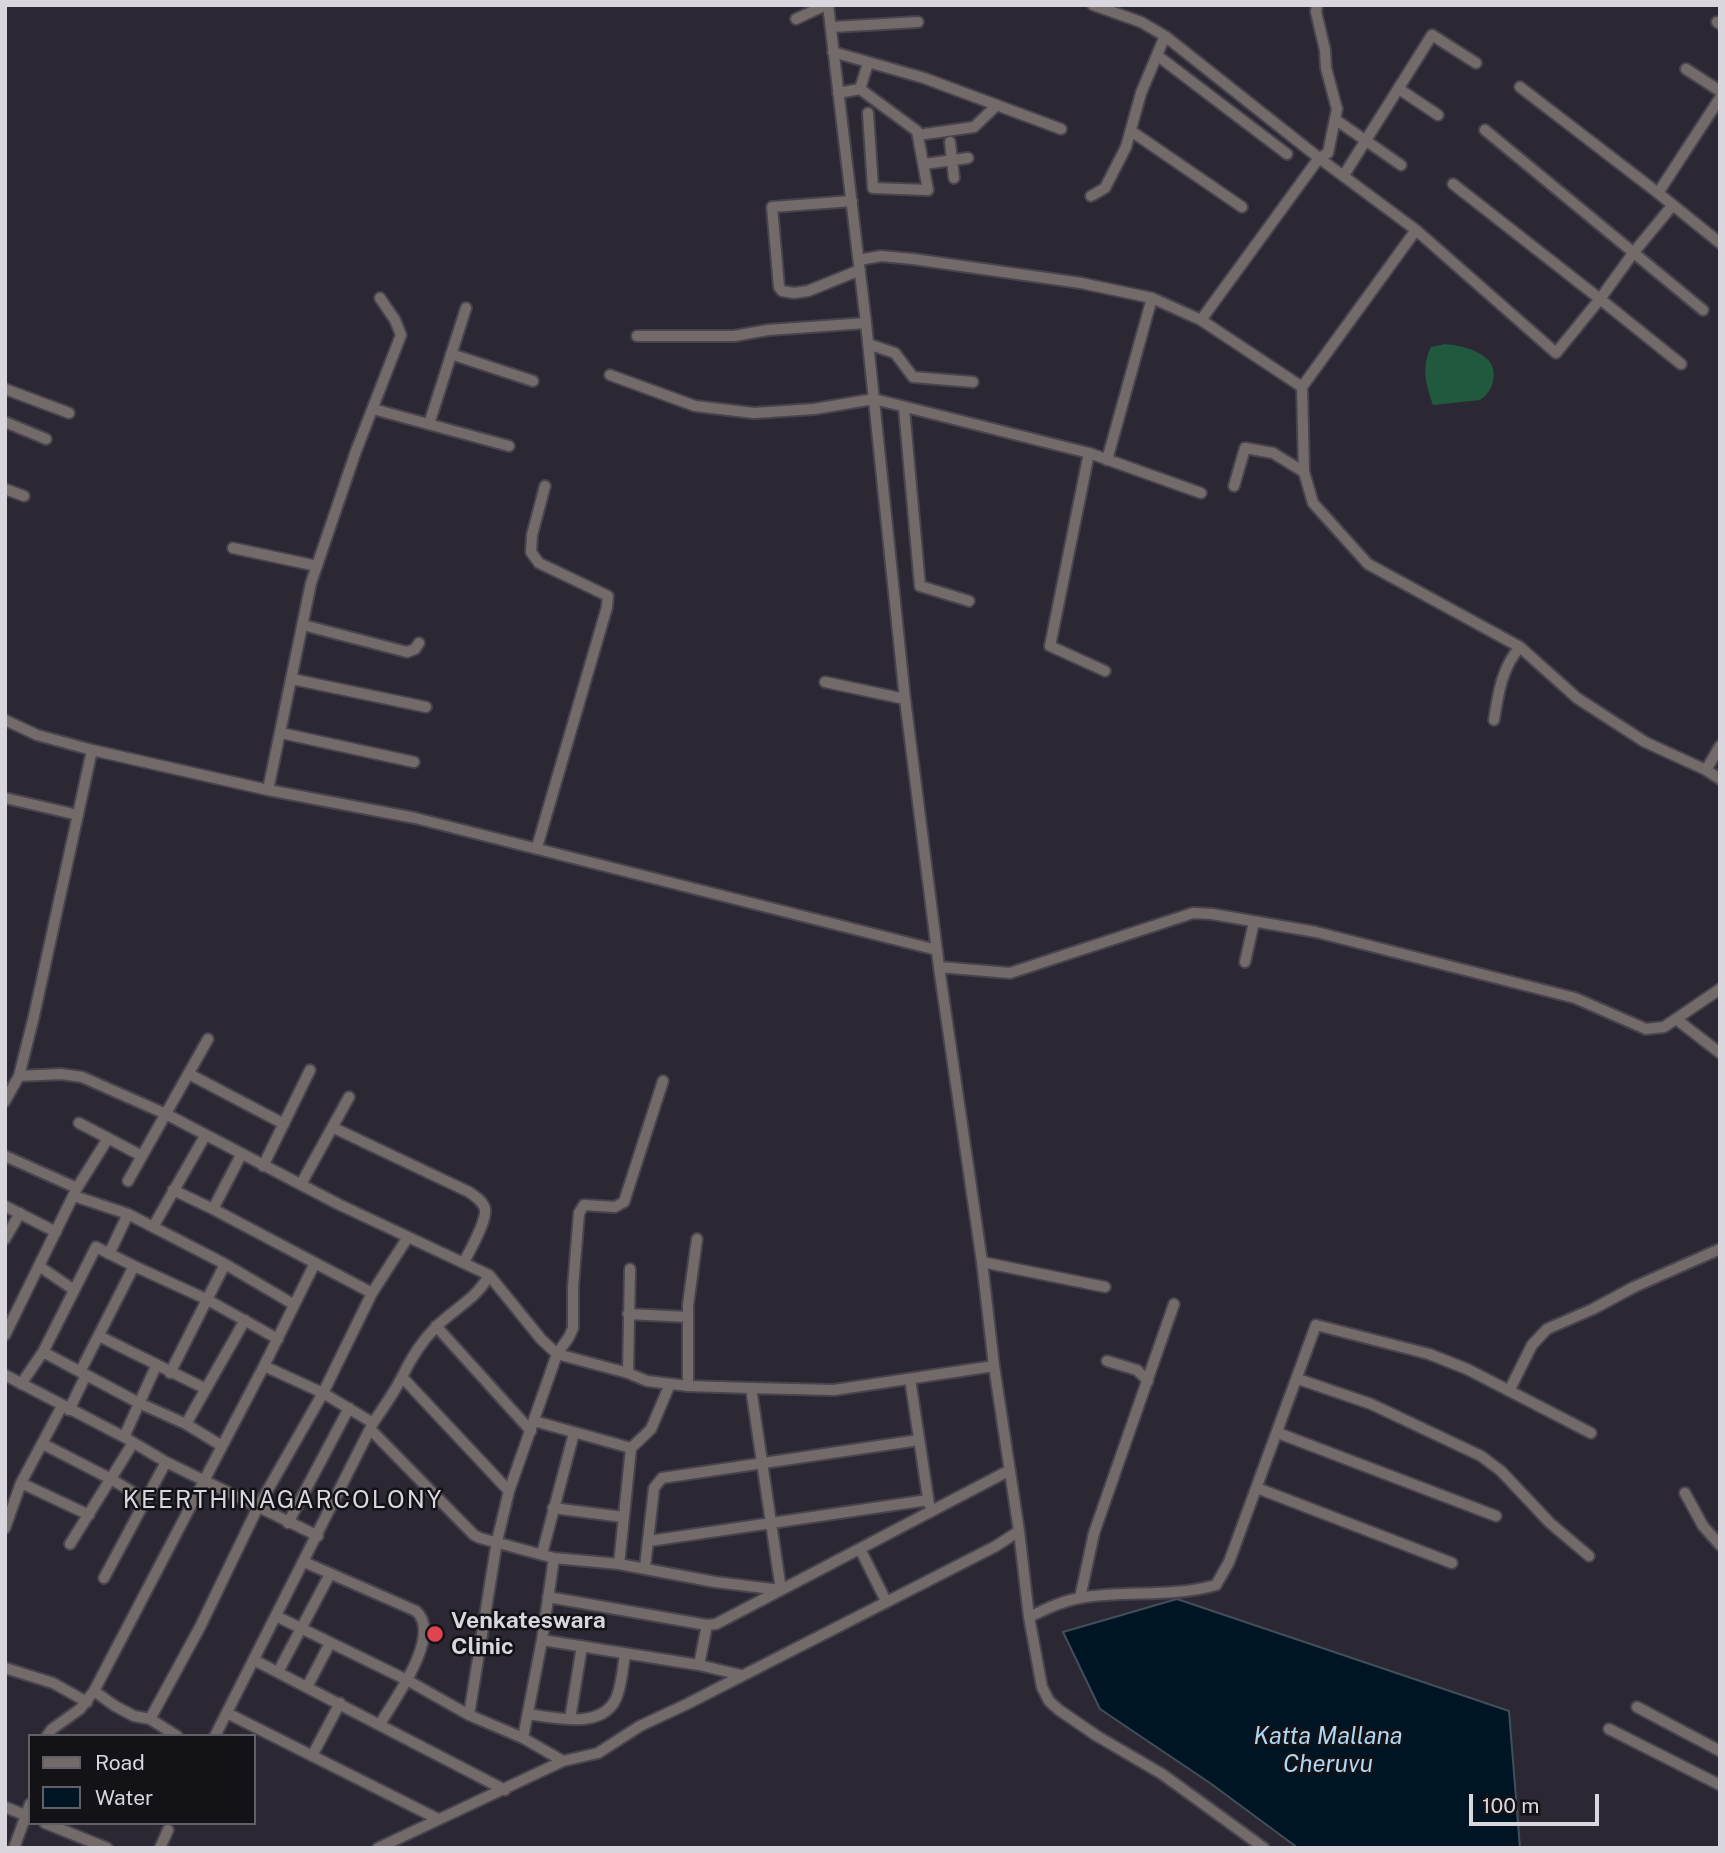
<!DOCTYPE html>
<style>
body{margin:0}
#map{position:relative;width:1725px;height:1853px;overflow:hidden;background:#2c2833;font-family:"Public Sans",sans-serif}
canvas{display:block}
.frame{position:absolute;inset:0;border:7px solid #d9d6de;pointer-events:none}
.legend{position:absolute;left:28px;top:1734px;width:228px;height:91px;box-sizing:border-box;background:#131217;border:2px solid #626067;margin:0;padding:9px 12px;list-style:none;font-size:21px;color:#d9d6de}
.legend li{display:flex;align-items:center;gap:14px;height:35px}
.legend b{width:35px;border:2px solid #626067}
.scale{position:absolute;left:1469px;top:1794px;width:130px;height:32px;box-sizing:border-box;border:4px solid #d9d6de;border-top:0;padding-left:9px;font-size:21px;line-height:24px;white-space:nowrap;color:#d9d6de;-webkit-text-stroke:5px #131217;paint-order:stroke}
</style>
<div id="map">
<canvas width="1725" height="1853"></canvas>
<div class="frame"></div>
<ul class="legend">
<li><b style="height:9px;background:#736b6a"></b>Road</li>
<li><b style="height:19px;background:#001523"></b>Water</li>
</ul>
<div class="scale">100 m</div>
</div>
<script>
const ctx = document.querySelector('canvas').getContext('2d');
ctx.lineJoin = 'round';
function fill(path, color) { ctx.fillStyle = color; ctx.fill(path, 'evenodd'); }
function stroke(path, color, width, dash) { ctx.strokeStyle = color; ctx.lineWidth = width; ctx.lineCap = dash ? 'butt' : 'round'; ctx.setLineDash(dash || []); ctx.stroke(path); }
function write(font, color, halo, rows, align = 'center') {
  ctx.font = font + ' "Public Sans",sans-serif'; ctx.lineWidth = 5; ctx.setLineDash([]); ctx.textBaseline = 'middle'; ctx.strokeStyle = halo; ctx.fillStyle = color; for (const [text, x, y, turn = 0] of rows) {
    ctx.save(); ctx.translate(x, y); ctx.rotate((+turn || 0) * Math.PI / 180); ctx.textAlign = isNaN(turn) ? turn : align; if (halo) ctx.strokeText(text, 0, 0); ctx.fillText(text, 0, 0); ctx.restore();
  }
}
fill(new Path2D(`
 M 1445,344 C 1465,346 1500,354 1493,381 C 1491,390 1487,395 1480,400 L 1433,405 C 1426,385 1421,367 1431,347 Z`), '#21593e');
const water = new Path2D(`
 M 1177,1599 L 1509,1711 L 1520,1848 L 1298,1848 L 1210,1783 L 1100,1709 L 1063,1632 Z`);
fill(water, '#001523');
stroke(water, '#414f5b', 2);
const minor = new Path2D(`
 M 828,5 L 866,323 L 905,699 L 939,967 L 982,1262 L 994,1366 L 1019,1531 L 1029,1617 L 1042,1687 L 1049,1701 L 1059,1710 L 1097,1736 L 1162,1774 L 1264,1848
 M 1093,5 L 1141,22 L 1165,36 L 1319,158 L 1416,230 L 1302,387 L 1304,472 L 1313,503 L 1368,564 L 1520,647 L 1577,698 L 1645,742 L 1706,770 L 1720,779
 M 796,19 L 826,5
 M 1717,22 L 1720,24
 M 832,27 L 918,22
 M 833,52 L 924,78 L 1061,129
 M 1158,56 L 1287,154
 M 1686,69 L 1720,91
 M 1520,87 L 1658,193
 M 860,89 L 868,63
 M 1399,89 L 1438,115
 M 838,93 L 860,89 L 917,131 L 928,190 L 873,188 L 868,113
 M 1720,98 L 1658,193 L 1720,243
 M 1336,120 L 1401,165
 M 1485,130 L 1703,310
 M 1131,131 L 1242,207
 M 918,135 L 974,127 L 997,105
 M 950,142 L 954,178
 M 924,164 L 968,158
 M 1344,175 L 1432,35 L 1476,63
 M 1453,184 L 1600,299 L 1634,252 L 1672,206
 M 1091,196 L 1105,188 L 1126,147 L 1141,93 L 1165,36
 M 852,201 L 772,207 L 779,287 L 782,291 L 794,293 L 808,291 L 860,270
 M 1416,230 L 1556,353 L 1600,299 L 1681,364
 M 859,260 L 881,256 L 913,259 L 1081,283 L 1152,298 L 1201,320 L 1302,387
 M 1201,320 L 1319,158 L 1328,153 L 1337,109 L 1326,68 L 1325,50 L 1316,12 L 1317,5
 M 637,336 L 734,336 L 768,330 L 866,323
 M 868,344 L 895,353 L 913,377 L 973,382
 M 451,354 L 533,381
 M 610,375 L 695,406 L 754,413 L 814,409 L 874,399 L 1089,453 L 1201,493
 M 5,389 L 69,413
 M 904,408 L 920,586 L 969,601
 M 373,409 L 509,446
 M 5,422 L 46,439
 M 429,424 L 466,308
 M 1089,453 L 1050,646 L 1105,671
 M 1107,460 L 1152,298
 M 1234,486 L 1245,448 L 1273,453 L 1304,472
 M 5,489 L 24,496
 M 233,548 L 317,566
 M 303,625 L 407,652 L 415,649 L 419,643
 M 292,679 L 426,707
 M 825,682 L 905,699
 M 5,720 L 37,735 L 92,750 L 268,790 L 415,818 L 937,950
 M 1494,720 C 1498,694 1502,667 1520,647
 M 281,733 L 414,762
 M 1706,770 L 1720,746
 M 268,790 L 311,583 L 356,451 L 401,335 L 395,320 L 380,298
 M 5,798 L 78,815
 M 537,847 L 607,607 L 608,596 L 539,563 L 531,552 L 532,535 L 545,486
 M 1245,962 L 1254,922
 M 939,967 L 1010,973 L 1193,913 L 1212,914 L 1316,932 L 1575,998 L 1646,1029 L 1664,1027 L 1720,989
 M 1676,1019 L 1720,1053
 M 189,1074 L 284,1124
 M 19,1076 L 61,1074 L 82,1077 L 166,1114 L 338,1204 L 489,1275 L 541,1339 L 557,1354 L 628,1373 L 647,1381 L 688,1386 L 751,1388 L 834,1390 L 994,1366
 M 5,1101 L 19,1076 L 34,1016 L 92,750
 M 79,1123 L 142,1156 L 208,1039
 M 334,1128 L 469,1192 C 475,1196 483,1201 485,1209 C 487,1221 470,1250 464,1262
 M 5,1156 L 77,1188
 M 263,1166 L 310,1070
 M 128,1181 L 142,1156
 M 301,1184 L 349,1097
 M 173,1190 L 213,1209 L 372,1293
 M 74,1196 L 128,1214
 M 5,1206 L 56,1232
 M 213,1209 L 241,1155
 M 153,1227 L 205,1136
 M 5,1239 L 20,1213
 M 109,1254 L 128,1214 L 225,1264 L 293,1304
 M 982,1262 L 1105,1287
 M 39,1266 L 74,1290
 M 134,1266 L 206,1299 L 278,1339
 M 628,1314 L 688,1317
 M 436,1326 L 531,1431
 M 5,1335 L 77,1188 L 107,1140
 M 99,1336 L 206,1389
 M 43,1352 L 139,1403 L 186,1424 L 222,1446
 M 1107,1361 L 1137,1370 L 1148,1381
 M 264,1366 L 323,1393 L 373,1423
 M 170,1373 L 225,1264
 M 628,1373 L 630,1269
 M 5,1375 L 124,1437 L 166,1462 L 318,1536
 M 402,1377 L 509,1491
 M 910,1379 L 929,1504
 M 1298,1379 L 1371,1404 L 1481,1456 L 1501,1471 L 1550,1523 L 1589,1556
 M 21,1384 L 43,1352 L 96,1247 L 134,1266 L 80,1372
 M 688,1386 L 688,1305 L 697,1239
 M 1509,1391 L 1532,1345 L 1547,1329 L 1593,1309 L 1634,1287 L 1720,1249
 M 69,1410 L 86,1375
 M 534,1421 L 631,1448
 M 186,1424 L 245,1320
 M 371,1430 L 474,1535 L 480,1538 L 554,1558 L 619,1564 L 715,1582 L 781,1590 L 751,1388
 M 1278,1433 L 1496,1516
 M 124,1437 L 156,1366
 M 43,1444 L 111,1479 L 146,1500
 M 21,1483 L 89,1515
 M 1257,1488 L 1452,1563
 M 1685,1493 L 1703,1526 L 1720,1545
 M 553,1508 L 623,1517
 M 288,1523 L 349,1408
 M 5,1528 L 21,1483 L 62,1406
 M 649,1541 L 928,1500
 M 70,1544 L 133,1443
 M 860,1549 L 886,1601
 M 542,1554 L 574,1433
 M 304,1562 L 416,1611 C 443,1635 394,1700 380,1724
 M 619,1564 L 631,1448 L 651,1429 L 670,1384
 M 645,1567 L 654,1488 L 662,1478 L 919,1440
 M 104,1578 L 166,1462
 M 548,1597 L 707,1625 L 716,1624 L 1010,1470
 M 1080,1598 L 1094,1533 L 1174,1304
 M 276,1616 L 407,1680 L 469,1715 L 523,1738 L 563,1761
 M 1029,1617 C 1046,1609 1062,1601 1080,1598 C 1125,1590 1172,1598 1216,1585 L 1229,1562 L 1316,1325 L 1429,1354 L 1467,1369 L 1591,1433
 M 542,1640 L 699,1665 L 741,1675
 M 254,1660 L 505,1790
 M 699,1665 L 707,1625
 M 5,1668 L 53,1683 L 87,1702
 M 278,1672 L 330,1574
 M 307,1687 L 330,1643
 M 94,1691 L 115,1706 L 134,1716 L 150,1719 L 177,1736
 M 1637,1707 L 1720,1751
 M 227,1713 L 438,1819
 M 528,1714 C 557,1718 607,1731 618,1693 C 622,1681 623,1667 625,1654
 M 469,1715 L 497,1541 L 509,1491 L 557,1354 L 569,1337 L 573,1328 L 573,1287 L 579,1213 L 584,1205 L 615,1207 L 624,1202 L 663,1081
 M 150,1719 L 200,1627 L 258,1507 L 323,1393 L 372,1293 L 408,1237
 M 570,1719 L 582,1646
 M 1609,1729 L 1720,1785
 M 47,1736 L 52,1729 L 80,1709 L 94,1691 L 264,1366 L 315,1263
 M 215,1736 L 373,1423 C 383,1408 394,1393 402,1377 C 411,1358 420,1343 435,1328 C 453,1309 477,1299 489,1275
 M 523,1738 L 542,1640 L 554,1558
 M 312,1756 L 340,1703
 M 5,1807 L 30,1817
 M 45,1823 L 107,1848
 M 14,1848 L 30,1804
 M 160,1848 L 168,1830
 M 378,1848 L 563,1761 L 598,1753 L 640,1726 L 687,1704 L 996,1546 L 1019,1531`);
stroke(minor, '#48444e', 14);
stroke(minor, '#736b6a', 10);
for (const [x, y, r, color] of [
 [435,1634,9,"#e0444e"]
]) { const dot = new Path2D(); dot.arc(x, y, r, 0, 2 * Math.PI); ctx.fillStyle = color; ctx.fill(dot); stroke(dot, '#131217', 2.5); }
write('bold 23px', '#d9d6de', '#131217', [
 ["Venkateswara",451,1621],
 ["Clinic",451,1647]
], 'left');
ctx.letterSpacing = '2px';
write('24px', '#d9d6de', '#131217', [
 ["KEERTHINAGARCOLONY",283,1501]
]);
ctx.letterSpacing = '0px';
write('italic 24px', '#afd7f2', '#131217', [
 ["Katta Mallana",1328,1737],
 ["Cheruvu",1328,1765]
]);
</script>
